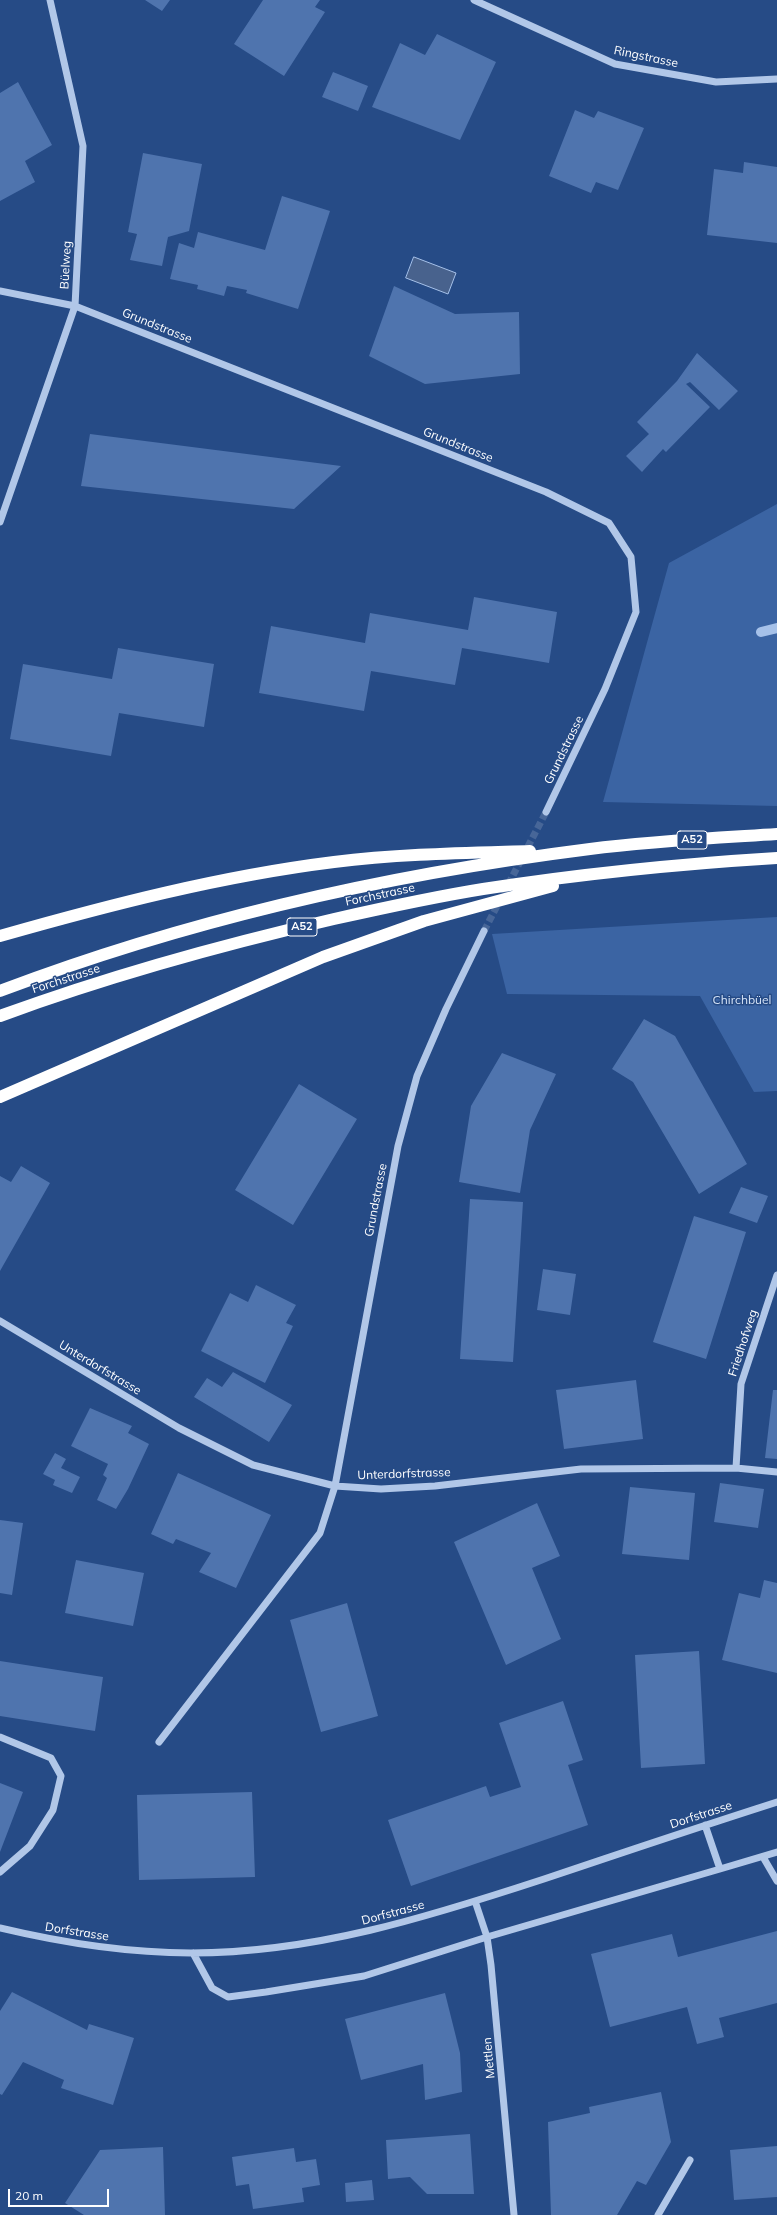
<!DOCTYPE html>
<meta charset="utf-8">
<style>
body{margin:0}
#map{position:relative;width:777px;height:2215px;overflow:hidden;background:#264b86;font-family:Mulish,sans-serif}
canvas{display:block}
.scale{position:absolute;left:8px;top:2189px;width:101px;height:18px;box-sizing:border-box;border:2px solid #fff;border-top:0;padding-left:5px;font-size:12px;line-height:14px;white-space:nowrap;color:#fff;-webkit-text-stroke:3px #264b86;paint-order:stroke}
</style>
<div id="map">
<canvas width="777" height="2215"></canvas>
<div class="scale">20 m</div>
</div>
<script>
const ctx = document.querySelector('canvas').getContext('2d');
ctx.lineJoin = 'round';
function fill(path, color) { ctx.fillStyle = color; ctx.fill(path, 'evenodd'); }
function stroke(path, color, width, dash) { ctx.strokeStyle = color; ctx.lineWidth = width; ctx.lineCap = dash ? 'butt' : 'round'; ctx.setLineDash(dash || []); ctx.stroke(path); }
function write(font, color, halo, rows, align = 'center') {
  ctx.font = font + ' Mulish,sans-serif'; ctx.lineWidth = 3; ctx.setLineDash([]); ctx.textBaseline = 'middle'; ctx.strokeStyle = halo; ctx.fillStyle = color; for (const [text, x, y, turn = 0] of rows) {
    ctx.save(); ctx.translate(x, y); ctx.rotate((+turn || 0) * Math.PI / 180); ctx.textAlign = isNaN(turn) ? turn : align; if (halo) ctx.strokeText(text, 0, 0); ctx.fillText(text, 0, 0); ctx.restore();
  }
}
fill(new Path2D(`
 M 777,504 L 777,806 L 603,802 L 669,563 Z
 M 777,917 L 777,1091 L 754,1092 L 700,996 L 507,994 L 492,934 Z`), '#3b64a3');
const water = new Path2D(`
 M 414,257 L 456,273 L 448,294 L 406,278 Z`);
fill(water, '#48628d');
stroke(water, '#a6c1e9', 1);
stroke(new Path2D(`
 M 761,632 L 777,628`), '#a6c1e9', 10);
fill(new Path2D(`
 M 145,0 L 170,0 L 162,11 Z
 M 263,0 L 320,0 L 315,7 L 325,12 L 284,76 L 234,44 Z
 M 437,34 L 496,62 L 460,140 L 372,107 L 400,43 L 425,55 Z
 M 333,72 L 368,86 L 358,111 L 322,97 Z
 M 18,82 L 52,145 L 25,161 L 35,182 L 0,201 L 0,93 Z
 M 575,110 L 594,118 L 598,111 L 644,128 L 618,190 L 596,182 L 591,193 L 549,176 Z
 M 143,153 L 202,164 L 189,231 L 168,237 L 162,266 L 130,260 L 137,234 L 128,232 Z
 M 744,162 L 777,167 L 777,243 L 707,235 L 714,169 L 743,173 Z
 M 282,196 L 330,211 L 298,309 L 246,293 L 247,290 L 227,286 L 224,296 L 197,289 L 198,285 L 170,279 L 179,243 L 194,248 L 198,232 L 265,250 Z
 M 394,286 L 455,314 L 519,312 L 520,374 L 425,384 L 369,356 Z
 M 697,353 L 738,391 L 719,410 L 690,382 L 686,384 L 710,407 L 666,452 L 663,449 L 642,472 L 626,456 L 649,434 L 637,422 L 677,381 Z
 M 90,434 L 341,466 L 294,509 L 81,486 Z
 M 474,597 L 557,612 L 549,663 L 462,648 L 455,685 L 371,671 L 364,711 L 259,693 L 271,626 L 365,643 L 370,613 L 468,630 Z
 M 118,648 L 214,664 L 204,727 L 119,713 L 111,756 L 10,739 L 23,664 L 112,679 Z
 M 644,1019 L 675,1036 L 747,1164 L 699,1194 L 633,1082 L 612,1069 Z
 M 502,1053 L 556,1074 L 530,1130 L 520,1193 L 459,1182 L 471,1106 Z
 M 299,1084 L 357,1119 L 293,1225 L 235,1190 Z
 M 21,1166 L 50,1183 L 0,1271 L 0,1176 L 11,1182 Z
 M 741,1187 L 768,1196 L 757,1223 L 729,1213 Z
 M 470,1199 L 523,1202 L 513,1362 L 460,1359 Z
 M 694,1216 L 746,1232 L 706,1359 L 653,1342 Z
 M 543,1269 L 576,1274 L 570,1315 L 537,1310 Z
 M 256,1285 L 296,1305 L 286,1323 L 293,1326 L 265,1383 L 201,1351 L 230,1293 L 248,1302 Z
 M 233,1372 L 292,1405 L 269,1442 L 194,1397 L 207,1378 L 222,1387 Z
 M 636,1380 L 643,1439 L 564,1449 L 556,1390 Z
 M 773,1390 L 777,1390 L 777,1459 L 765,1458 Z
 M 90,1408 L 132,1426 L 128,1433 L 149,1444 L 128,1489 L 116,1509 L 97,1500 L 107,1478 L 103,1475 L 108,1464 L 71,1446 Z
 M 55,1453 L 66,1459 L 61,1468 L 80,1477 L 72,1493 L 53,1485 L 55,1480 L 43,1474 Z
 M 178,1473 L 271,1515 L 236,1588 L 199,1572 L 211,1553 L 176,1539 L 173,1544 L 151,1534 Z
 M 720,1483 L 764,1489 L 758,1528 L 714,1522 Z
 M 630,1487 L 695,1493 L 689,1560 L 622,1554 Z
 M 537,1503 L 560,1556 L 532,1568 L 561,1639 L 506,1665 L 454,1542 Z
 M 0,1520 L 23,1523 L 12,1595 L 0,1593 Z
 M 76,1560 L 144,1573 L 133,1626 L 65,1613 Z
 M 764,1580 L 777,1583 L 777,1673 L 722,1660 L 739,1593 L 760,1598 Z
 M 347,1603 L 378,1716 L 321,1732 L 290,1620 Z
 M 699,1651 L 705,1764 L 641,1768 L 635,1655 Z
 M 0,1661 L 103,1677 L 95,1731 L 0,1716 Z
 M 563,1701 L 583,1760 L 568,1765 L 588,1825 L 411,1886 L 388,1820 L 486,1786 L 490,1797 L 521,1787 L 499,1723 Z
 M 0,1783 L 23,1792 L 0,1852 Z
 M 252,1792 L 255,1877 L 139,1880 L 137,1795 Z
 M 777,1931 L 777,2003 L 719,2018 L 724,2037 L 697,2044 L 687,2007 L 610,2027 L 591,1954 L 672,1934 L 678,1957 Z
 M 12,1992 L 87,2030 L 89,2024 L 134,2038 L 113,2105 L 61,2088 L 64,2080 L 23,2062 L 2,2095 L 0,2094 L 0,2011 Z
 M 445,1993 L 460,2053 L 462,2092 L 425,2100 L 423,2064 L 361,2080 L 345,2019 Z
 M 661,2092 L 671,2142 L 646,2185 L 637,2181 L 617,2215 L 551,2215 L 548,2122 L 590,2113 L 589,2107 Z
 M 470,2134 L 474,2194 L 427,2194 L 410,2177 L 388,2179 L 386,2140 Z
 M 777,2146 L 777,2197 L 734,2200 L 730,2150 Z
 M 163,2147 L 165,2215 L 84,2215 L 65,2203 L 100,2150 Z
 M 294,2148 L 296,2162 L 316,2159 L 320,2185 L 302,2188 L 304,2202 L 253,2209 L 249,2184 L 236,2186 L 232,2157 Z
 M 372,2180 L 374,2200 L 346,2202 L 345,2183 Z`), '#4f74ae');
stroke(new Path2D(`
 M 484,931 L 546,812`), '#476698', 7, [7, 3.5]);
stroke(new Path2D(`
 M 474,0 L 615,64 L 716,82 L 777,79
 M 0,291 L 75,306 L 546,492 L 609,523 L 631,557 L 636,612 L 605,689 L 546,812
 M 0,522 L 75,306 L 83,146 L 50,0
 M 0,1321 L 179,1428 L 253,1465 L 335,1486 L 381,1489 L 435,1486 L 581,1469 L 736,1468 L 777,1472
 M 736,1468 L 741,1384 L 777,1275
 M 0,1737 L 51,1758 L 61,1776 L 53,1810 L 30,1846 L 0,1872
 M 159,1742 L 320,1533 L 335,1486 L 398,1146 L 417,1076 L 446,1009 L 484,931
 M 705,1825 L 720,1869 L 777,1852
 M 763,1857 L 777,1881
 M 475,1901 L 487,1937 L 491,1965 L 514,2215
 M 0,1928 C 63,1943 126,1953 191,1953 C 314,1953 428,1917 544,1879 C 621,1853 699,1827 777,1802
 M 193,1953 L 212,1988 L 228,1997 L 266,1992 L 364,1976 L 487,1937 L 720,1869
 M 658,2215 L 690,2160`), '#b1c7e8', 7);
stroke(new Path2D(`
 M 0,936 C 109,905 221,876 334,862 C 399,854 465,853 530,851
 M 0,991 C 187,920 391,874 590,849 C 652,841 715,838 777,834
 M 0,1016 C 109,976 221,945 334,919 C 383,908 433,897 483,889 C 580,874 678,864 777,858
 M 0,1097 L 323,957 L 424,921 L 553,886`), '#fff', 12);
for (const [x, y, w] of [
 [692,840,30],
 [302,927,30]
]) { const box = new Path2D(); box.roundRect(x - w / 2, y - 9, w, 18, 3); ctx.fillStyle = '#264b86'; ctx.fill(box); stroke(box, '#fff', 1); }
write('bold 11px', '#fff', null, [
 ["A52",692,840],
 ["A52",302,927]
]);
write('12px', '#fff', '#264b86', [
 ["Ringstrasse",646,57,12],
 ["Büelweg",66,265,-87],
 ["Grundstrasse",157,326,22],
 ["Grundstrasse",458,445,22],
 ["Grundstrasse",564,750,-64],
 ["Forchstrasse",380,895,-12],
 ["Forchstrasse",66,979,-18],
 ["Grundstrasse",376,1200,-79],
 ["Friedhofweg",743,1343,-72],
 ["Unterdorfstrasse",100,1368,31],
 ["Unterdorfstrasse",404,1474,-2],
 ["Dorfstrasse",701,1815,-18],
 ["Dorfstrasse",393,1913,-15],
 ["Dorfstrasse",77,1932,9],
 ["Mettlen",489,2058,-95]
]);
write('12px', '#d5e3f7', '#264b86', [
 ["Chirchbüel",742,1000]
]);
</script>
